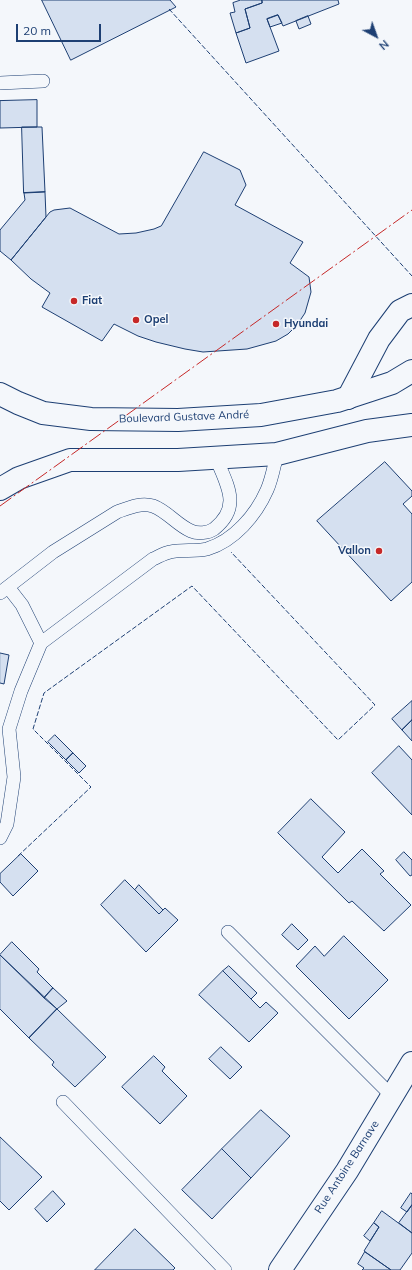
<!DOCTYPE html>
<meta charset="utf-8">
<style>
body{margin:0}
#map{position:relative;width:412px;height:1270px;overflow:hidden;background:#f4f7fb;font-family:Mulish,sans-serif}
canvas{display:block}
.north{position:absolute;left:356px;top:16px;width:40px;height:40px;-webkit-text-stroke:3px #f4f7fb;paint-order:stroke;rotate:139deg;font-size:11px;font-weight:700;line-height:16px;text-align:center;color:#1d3f73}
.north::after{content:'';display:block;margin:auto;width:14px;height:18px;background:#1d3f73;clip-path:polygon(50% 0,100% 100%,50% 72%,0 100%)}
.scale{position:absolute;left:16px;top:24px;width:85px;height:18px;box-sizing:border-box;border:2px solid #1d3f73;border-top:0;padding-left:5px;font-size:12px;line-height:14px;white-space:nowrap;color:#1d3f73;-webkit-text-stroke:3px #f4f7fb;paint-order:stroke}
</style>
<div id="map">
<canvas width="412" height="1270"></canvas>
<div class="north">N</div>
<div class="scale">20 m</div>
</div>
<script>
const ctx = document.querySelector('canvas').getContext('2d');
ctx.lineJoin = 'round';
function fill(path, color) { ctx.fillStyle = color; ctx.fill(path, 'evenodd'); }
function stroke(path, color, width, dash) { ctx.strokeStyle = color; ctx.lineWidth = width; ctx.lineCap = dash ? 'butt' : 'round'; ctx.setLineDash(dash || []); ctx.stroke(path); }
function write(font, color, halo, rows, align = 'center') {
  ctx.font = font + ' Mulish,sans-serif'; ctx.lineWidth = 3; ctx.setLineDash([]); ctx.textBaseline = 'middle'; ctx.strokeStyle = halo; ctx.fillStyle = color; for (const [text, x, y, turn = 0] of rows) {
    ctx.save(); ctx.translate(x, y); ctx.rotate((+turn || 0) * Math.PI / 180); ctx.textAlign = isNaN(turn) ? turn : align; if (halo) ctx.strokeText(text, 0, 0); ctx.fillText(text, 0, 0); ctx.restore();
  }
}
const building = new Path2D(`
 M 42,0 L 170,0 L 176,7 L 71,60 Z
 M 241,0 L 262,0 L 262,3 L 245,9 L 250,28 L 236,33 L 230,13 L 235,12 L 233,3 Z
 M 262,0 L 338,0 L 339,4 L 283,26 L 278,15 L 267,19 L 279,51 L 246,63 L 236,33 L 250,28 L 245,9 L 262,3 Z
 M 278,15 L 282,23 L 270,27 L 267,19 Z
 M 308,16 L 311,24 L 299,29 L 296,21 Z
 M 37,100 L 37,127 L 0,128 L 0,101 Z
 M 22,127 L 42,127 L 45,192 L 24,193 Z
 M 204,152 L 240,170 L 246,185 L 235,205 L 303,242 L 290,263 L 309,277 L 311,292 L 305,313 L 297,325 L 288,334 L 276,341 L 247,349 L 203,352 L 185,349 L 156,342 L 138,336 L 114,324 L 102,341 L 42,307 L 50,293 L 31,279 L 11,260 L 50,212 L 54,210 L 70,208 L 119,234 L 136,233 L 154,229 L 161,226 Z
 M 45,192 L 46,217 L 11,260 L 0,251 L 0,230 L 25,200 L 24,193 Z
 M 385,462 L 412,491 L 412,496 L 403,504 L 412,514 L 412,582 L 391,601 L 317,521 Z
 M 0,653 L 9,655 L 4,684 L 0,683 Z
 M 412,701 L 412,720 L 402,730 L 392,719 Z
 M 412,720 L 412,741 L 402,730 Z
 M 55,735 L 73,753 L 66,760 L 48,742 Z
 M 399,746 L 412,760 L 412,815 L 372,773 Z
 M 73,753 L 86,766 L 79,773 L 66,760 Z
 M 311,799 L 345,832 L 322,857 L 338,873 L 362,849 L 384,871 L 380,874 L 411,905 L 384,931 L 352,901 L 349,903 L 278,833 Z
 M 404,852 L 412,860 L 412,875 L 410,876 L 396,860 Z
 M 21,854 L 38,871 L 13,896 L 0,882 L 0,874 Z
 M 125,880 L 159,914 L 165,908 L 178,920 L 146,952 L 101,905 Z
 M 139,885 L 163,910 L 159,914 L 135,890 Z
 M 292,924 L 308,940 L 298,950 L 282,935 Z
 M 344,936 L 388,980 L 349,1019 L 296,966 L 315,946 L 324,956 Z
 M 12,942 L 39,969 L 37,972 L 53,988 L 44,998 L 0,955 Z
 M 0,955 L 57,1009 L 29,1038 L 0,1009 Z
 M 229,966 L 257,993 L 251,999 L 223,971 Z
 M 223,971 L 260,1008 L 266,1002 L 278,1013 L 249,1042 L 199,995 Z
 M 53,988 L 67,1001 L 57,1009 L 44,998 Z
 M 57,1009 L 106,1057 L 75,1087 L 52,1065 L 54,1062 L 29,1038 Z
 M 221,1047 L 242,1067 L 230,1079 L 209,1059 Z
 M 154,1056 L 165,1067 L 162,1071 L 187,1096 L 160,1124 L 122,1087 Z
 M 261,1110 L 290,1136 L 251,1178 L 222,1149 Z
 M 0,1137 L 42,1177 L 9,1210 L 0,1201 Z
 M 222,1149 L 251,1178 L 212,1219 L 182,1190 Z
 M 53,1191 L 65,1204 L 47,1222 L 35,1209 Z
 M 411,1193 L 412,1194 L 412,1205 L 407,1212 L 401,1208 Z
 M 412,1205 L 412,1233 L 399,1223 Z
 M 382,1211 L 412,1233 L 412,1253 L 400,1270 L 391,1270 L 364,1251 L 379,1227 L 374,1223 Z
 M 374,1223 L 379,1227 L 370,1241 L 364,1236 Z
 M 135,1229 L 175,1268 L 173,1270 L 95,1270 Z
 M 365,1252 L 391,1270 L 362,1270 L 364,1268 L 358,1264 Z`);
fill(building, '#d5e0f0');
stroke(building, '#1d3f73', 1);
const service = new Path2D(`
 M 0,83 L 43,81
 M 8,587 L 22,605 L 41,643
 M 0,593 L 53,552 L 117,512 C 128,508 141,502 153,506 C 167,511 177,525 191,531 C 198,534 208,533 214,529 C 242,507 227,485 216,458
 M 0,838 L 7,824 L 14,777 L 9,729 L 21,691 L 41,643 L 153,559 C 158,557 164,553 170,552 C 182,549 195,552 207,549 C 234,541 256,515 267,490 C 272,479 274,466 277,454
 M 228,932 L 392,1096
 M 63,1102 L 225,1270`);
const minor = new Path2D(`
 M 348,398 L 379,339 L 400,311 L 412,305
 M 280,1270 L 347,1171 L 412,1063`);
const primary = new Path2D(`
 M 0,394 L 18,403 L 43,413 L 91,419 L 178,420 L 261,415 L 337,401 L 392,383 L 412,371
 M 0,489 L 19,478 L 70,460 L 178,460 L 277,454 L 367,431 L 412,425`);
stroke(service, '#1d3f73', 14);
stroke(minor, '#1d3f73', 24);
stroke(primary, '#1d3f73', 24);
stroke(service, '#f4f7fb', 13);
stroke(minor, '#f4f7fb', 22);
stroke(primary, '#f4f7fb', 22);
stroke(new Path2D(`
 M 169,9 L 412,276
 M 18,856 L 91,787 L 33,729 L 44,693 L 192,586 L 338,740 L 375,705 L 231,552`), '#1d3f73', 1, [5, 2]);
stroke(new Path2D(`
 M 0,506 L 412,210`), '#c62828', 1, [14, 3, 2, 3]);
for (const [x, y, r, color] of [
 [74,301,4,"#c62828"],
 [136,320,4,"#c62828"],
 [276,324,4,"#c62828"],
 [379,551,4,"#c62828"]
]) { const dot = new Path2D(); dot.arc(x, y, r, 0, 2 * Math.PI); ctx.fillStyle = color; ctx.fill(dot); stroke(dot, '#f4f7fb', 1.5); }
write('bold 11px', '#1d3f73', '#f4f7fb', [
 ["Fiat",82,301],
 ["Opel",144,320],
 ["Hyundai",284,324],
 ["Vallon",371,551,"right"]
], 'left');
write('11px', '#1d3f73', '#f4f7fb', [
 ["Boulevard Gustave André",184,417,-2],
 ["Rue Antoine Barnave",347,1167,-57]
]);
</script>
